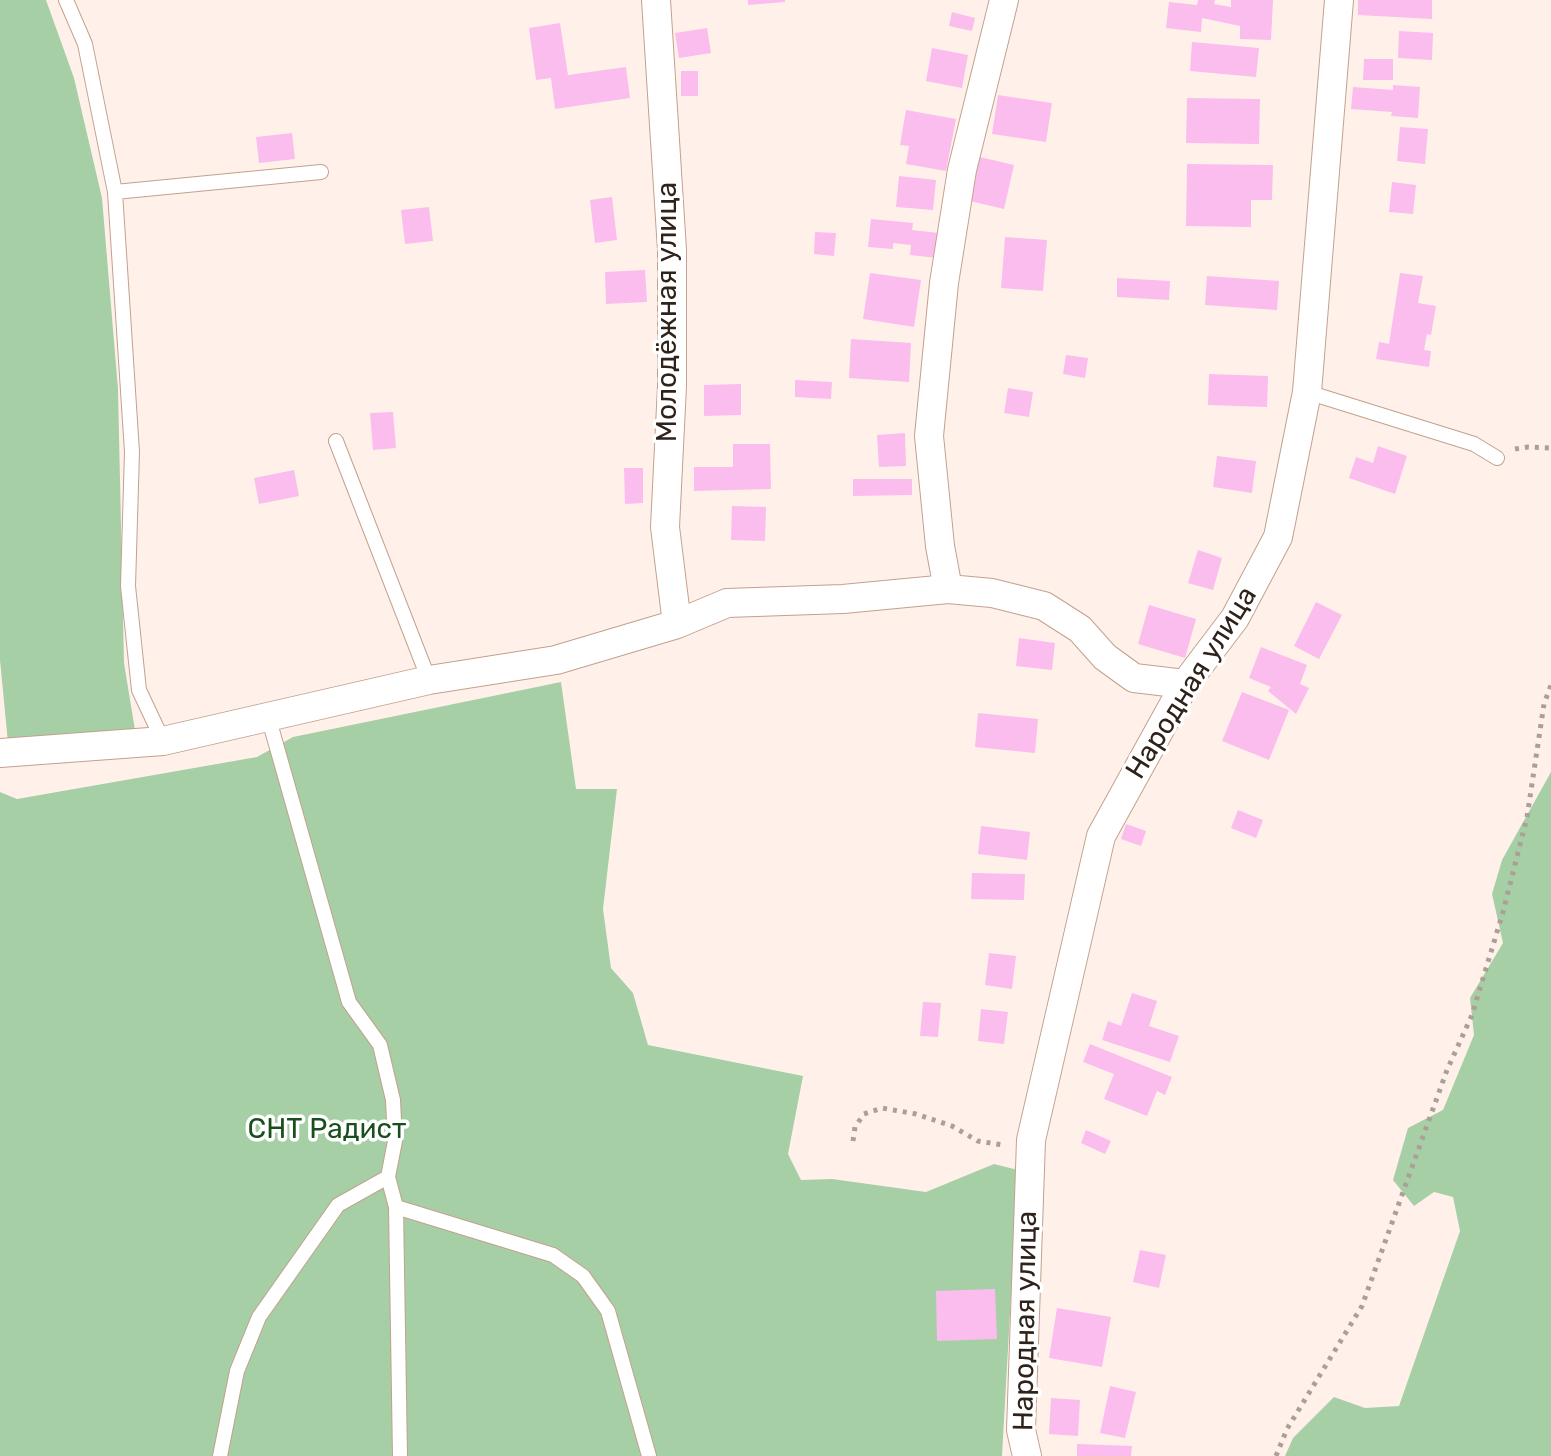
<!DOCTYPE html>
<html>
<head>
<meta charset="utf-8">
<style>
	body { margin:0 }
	canvas { display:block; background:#fff1e9 }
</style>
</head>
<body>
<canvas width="1551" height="1456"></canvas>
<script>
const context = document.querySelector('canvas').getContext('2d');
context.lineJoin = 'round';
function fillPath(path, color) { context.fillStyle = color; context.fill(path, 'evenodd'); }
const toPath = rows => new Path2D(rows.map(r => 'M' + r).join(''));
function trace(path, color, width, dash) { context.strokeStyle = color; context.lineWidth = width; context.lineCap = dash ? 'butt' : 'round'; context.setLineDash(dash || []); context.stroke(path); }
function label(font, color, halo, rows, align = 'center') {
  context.font = font + ' Rubik,sans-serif'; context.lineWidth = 7; context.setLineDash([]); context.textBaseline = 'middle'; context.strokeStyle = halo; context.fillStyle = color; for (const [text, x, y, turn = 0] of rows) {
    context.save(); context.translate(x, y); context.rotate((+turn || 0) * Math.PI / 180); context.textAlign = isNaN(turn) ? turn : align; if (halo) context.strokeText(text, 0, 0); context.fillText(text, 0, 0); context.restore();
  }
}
fillPath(toPath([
	[0,0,46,0,74,78,102,198,118,389,124,663,135,730,8,743,0,660],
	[561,682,576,789,617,789,603,909,611,968,633,993,648,1045,803,1076,788,1154,801,1180,832,1179,926,1192,994,1164,1018,1170,1002,1456,0,1456,0,792,17,799,257,757,293,737],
	[1551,772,1551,1456,1285,1456,1293,1438,1334,1397,1365,1408,1399,1406,1460,1231,1453,1197,1434,1192,1414,1206,1393,1180,1408,1128,1443,1110,1474,1035,1470,998,1503,943,1492,894,1502,860]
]), '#a7cfa6');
fillPath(toPath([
	[748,0,785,0,785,2,748,5],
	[1198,0,1215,0,1214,4,1231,7,1231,0,1273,0,1271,40,1240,39,1240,26,1202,18,1201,32,1166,28,1169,2,1197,5],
	[1358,0,1432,0,1432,19,1358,15],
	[952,12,975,18,972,31,949,26],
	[560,23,568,75,626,67,630,98,555,109,551,78,536,80,529,28],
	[707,28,711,53,679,58,675,33],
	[1399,31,1433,33,1432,60,1398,58],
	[1192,42,1259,48,1256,77,1190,71],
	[932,48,968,55,962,88,926,81],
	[1364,59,1393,59,1393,80,1363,80],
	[681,71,698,71,698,96,681,96],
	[1393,85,1420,87,1418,118,1391,116,1392,112,1351,109,1353,87,1393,90],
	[998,95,1052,103,1046,142,992,134],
	[1187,98,1260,99,1259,144,1186,143],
	[906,110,956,119,946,171,906,164,909,146,900,145],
	[1400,127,1428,129,1425,164,1397,161],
	[292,133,295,159,259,163,256,137],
	[980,157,1014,165,1004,209,970,201],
	[1187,164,1273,165,1272,200,1251,200,1251,227,1186,226],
	[899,176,936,180,933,210,896,207],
	[1392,182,1416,185,1413,214,1389,212],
	[612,197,617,240,595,243,590,200],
	[429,207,433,241,405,244,401,210],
	[871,219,913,223,912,230,939,233,937,258,910,255,911,245,893,243,893,249,868,247],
	[815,232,836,233,834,256,814,254],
	[1005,237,1047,240,1043,291,1001,288],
	[645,270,647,302,606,304,605,272],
	[870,273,921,280,914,327,863,319],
	[1400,273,1423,276,1418,303,1436,306,1431,335,1427,334,1424,350,1431,351,1429,367,1376,359,1379,342,1389,344],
	[1207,276,1279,281,1277,310,1205,305],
	[1117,278,1170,281,1169,300,1117,297],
	[851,339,911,343,909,382,849,378],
	[1066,355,1088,358,1085,378,1063,374],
	[1209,374,1268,376,1267,407,1208,405],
	[795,380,832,382,831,399,795,397],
	[741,384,741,415,704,416,704,385],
	[1008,388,1033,392,1029,417,1004,413],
	[393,412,396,448,373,450,370,413],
	[905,433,906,466,879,467,877,435],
	[733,444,770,444,771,489,694,491,694,467,733,467],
	[1378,446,1407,456,1395,494,1349,478,1356,457,1373,463],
	[1217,456,1256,461,1252,493,1213,487],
	[624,468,643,468,643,503,625,504],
	[294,470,299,496,259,504,254,478],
	[853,479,912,479,912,495,853,496],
	[732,506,766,507,765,541,731,540],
	[1198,550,1222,558,1213,590,1188,583],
	[1316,602,1342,615,1319,659,1294,646],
	[1149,605,1196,619,1185,658,1138,644],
	[1019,638,1055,643,1052,670,1016,666],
	[1261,647,1307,665,1300,684,1309,688,1296,714,1268,691,1271,687,1249,678],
	[1242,692,1289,710,1269,760,1222,741],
	[978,713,1038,719,1035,753,975,747],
	[1238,810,1263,820,1256,838,1231,828],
	[1126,824,1146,831,1141,846,1121,839],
	[981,826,1030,832,1027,860,978,854],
	[972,873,1025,874,1024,900,971,899],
	[989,953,1016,956,1012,989,985,985],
	[1132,993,1157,1001,1149,1026,1179,1036,1170,1062,1102,1040,1108,1021,1121,1026],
	[923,1002,941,1003,938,1037,920,1036],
	[981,1009,1008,1012,1004,1044,978,1041],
	[1090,1044,1172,1077,1165,1095,1157,1091,1147,1116,1104,1099,1114,1074,1083,1062],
	[1086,1130,1111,1141,1105,1154,1081,1143],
	[1140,1250,1166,1255,1159,1288,1133,1282],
	[995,1289,997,1339,937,1341,936,1291],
	[1057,1308,1111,1317,1102,1367,1049,1358],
	[1110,1386,1136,1392,1125,1438,1100,1433],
	[1051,1398,1080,1400,1078,1436,1049,1434],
	[1077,1444,1132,1446,1131,1456,1077,1456]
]), '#fbbdee');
const lane = toPath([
	[66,0,85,44,115,192,132,452,128,586,139,690,163,741],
	[115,192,321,172],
	[1307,392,1474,444,1497,458],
	[336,441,429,680],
	[268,716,349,1002,380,1045,393,1100,395,1141,388,1177,396,1207,400,1456],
	[396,1207,553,1255,583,1276,608,1311,649,1456],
	[220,1456,237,1371,259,1317,338,1205,388,1177]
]);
const street = toPath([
	[656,0,672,250,672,386,665,527,677,624],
	[948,589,940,546,929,436,944,283,962,170,1004,0],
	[0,753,163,741,429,680,556,660,677,624,727,603,843,599,948,589,992,593,1044,606,1080,629,1105,657,1134,678,1185,684],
	[1027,1456,1021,1430,1031,1140,1101,836,1185,684,1235,618,1278,537,1307,392,1339,0]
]);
trace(lane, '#c2a18e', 16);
trace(street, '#c2a18e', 30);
trace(toPath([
	[1515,449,1528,447,1551,448],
	[853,1141,855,1127,864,1114,882,1108,916,1114,952,1126,978,1141,1003,1145],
	[1276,1456,1287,1429,1362,1306,1447,1070,1472,1015,1503,912,1527,817,1544,704,1551,685]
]), '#ac9f97', 5, [4, 6]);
trace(lane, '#fff', 14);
trace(street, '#fff', 28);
label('28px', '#2f221b', '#fff', [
	["Молодёжная улица",668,312,-90],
	["Народная улица",1192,683,-58],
	["Народная улица",1026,1321,-89]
]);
label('28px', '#184f1c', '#fff', [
	["СНТ Радист",327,1130]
]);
</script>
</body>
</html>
